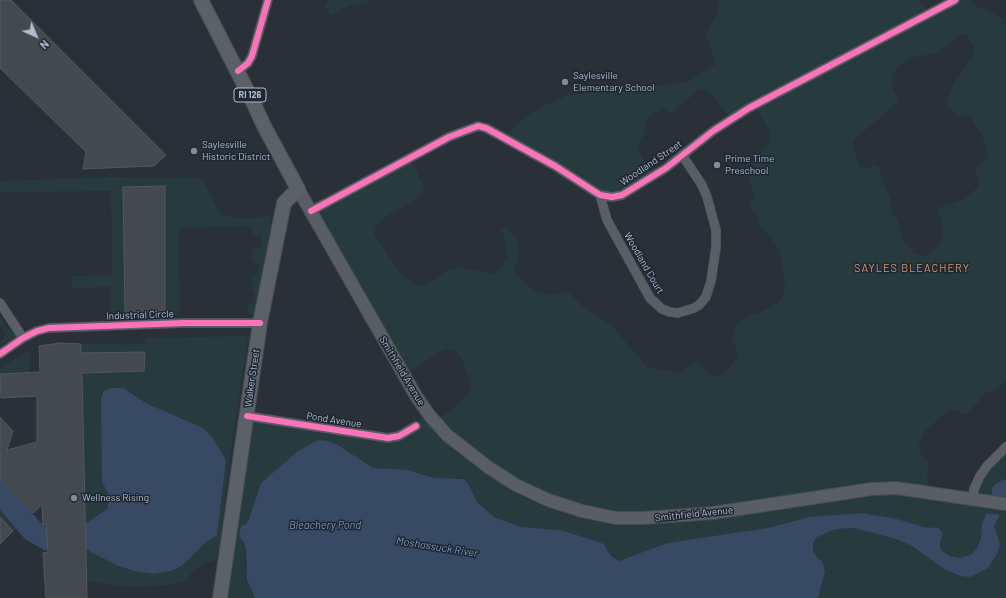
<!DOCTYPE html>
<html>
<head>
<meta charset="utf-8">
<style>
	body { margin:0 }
	#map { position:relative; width:1006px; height:598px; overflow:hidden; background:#2a3038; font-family:Barlow,sans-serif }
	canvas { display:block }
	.north { position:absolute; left:16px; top:16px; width:40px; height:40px; -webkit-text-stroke:3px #1d2633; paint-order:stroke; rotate:136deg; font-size:11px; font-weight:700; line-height:16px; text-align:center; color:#b4bcc9 }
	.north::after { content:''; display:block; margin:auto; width:14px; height:18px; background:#b4bcc9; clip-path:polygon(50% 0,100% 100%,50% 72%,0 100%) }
</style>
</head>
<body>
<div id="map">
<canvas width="1006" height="598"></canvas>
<div class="north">N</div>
</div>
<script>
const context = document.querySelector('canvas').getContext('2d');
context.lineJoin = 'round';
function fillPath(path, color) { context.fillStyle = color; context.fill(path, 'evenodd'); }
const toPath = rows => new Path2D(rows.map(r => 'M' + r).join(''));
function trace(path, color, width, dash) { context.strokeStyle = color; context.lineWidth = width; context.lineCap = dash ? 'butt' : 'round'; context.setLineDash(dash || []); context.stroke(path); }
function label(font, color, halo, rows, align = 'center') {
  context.font = font + ' Barlow,sans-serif'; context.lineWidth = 3; context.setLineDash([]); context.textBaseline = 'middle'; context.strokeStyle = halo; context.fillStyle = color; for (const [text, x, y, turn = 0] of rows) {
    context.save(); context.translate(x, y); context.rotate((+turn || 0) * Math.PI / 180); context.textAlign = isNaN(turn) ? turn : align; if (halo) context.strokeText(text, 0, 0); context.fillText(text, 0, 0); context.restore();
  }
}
fillPath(toPath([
	[330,0,370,0,365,4,349,5,331,16,325,6],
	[719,0,919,0,927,11,949,0,969,0,976,6,996,14,1006,23,1006,378,999,388,986,393,966,415,954,410,944,414,927,429,919,443,921,454,928,463,927,490,963,495,977,473,1006,444,1006,481,998,490,1006,492,1006,598,818,598,825,572,823,563,815,556,812,548,817,537,826,532,836,529,854,528,896,539,912,546,944,569,960,576,995,532,994,526,999,515,982,524,980,542,974,551,965,558,955,558,941,550,940,544,943,537,932,527,924,527,897,519,861,513,794,520,767,528,667,543,619,561,611,555,604,544,596,541,521,527,494,517,478,503,467,482,460,479,450,480,434,478,408,470,373,468,338,445,327,441,318,440,298,451,261,483,249,519,246,524,244,542,247,580,255,598,218,598,246,419,391,438,408,432,425,416,436,419,453,409,471,389,470,379,460,356,453,350,445,349,404,375,311,210,411,161,423,184,424,191,416,200,390,214,376,225,374,234,401,274,417,286,428,284,446,271,458,267,492,274,501,267,508,258,503,233,498,229,508,228,517,240,519,255,514,269,517,276,534,290,550,295,568,292,581,305,612,326,647,367,679,373,696,361,710,374,718,376,724,373,738,357,737,349,731,340,735,332,735,326,750,315,763,311,779,302,785,289,784,273,779,249,764,229,759,226,758,217,750,206,755,196,746,173,759,154,769,143,770,132,754,104,728,115,712,94,697,88,695,94,677,107,674,114,662,108,646,119,644,128,646,132,639,142,638,150,652,174,621,192,605,196,508,138,513,128,535,110,568,95,687,82,716,64,706,35,717,13],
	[962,34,967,36,975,48,972,57,954,82,946,103,956,115,970,116,982,136,989,156,974,170,979,178,978,187,964,199,938,208,944,235,939,245,927,256,915,254,903,240,898,222,892,213,891,201,882,181,879,167,875,164,866,169,859,165,852,144,854,140,899,101,893,90,892,77,894,71,907,59,939,52],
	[109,177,202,178,221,215,249,219,271,215,270,230,257,313,254,315,248,313,248,307,249,304,254,303,255,293,253,292,251,279,252,277,258,275,259,263,253,263,251,261,252,249,261,247,261,235,253,234,251,226,180,228,179,230,180,310,179,314,175,316,124,317,111,313,111,287,72,288,72,276,112,275,111,191,0,192,0,181],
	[0,318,8,330,25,331,0,346,5,333,0,324],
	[248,336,230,455,221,540,216,560,202,565,194,570,185,581,172,585,128,587,87,581,85,549,116,565,134,571,154,574,171,571,183,565,211,538,203,428,148,404,134,394,118,388,111,388,104,391,102,483,108,492,108,508,86,523,81,344,145,344,145,338],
	[30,350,30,373,0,374,0,368],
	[0,510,16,529,13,531,0,517]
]), '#273a3e');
fillPath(toPath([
	[111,388,123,388,148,404,203,428,212,437,226,460,217,535,206,542,183,565,171,571,154,574,134,571,116,565,85,549,44,550,25,539,0,510,0,479,45,527,82,526,108,508,108,492,102,483,101,398,104,391],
	[318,440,327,441,338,445,373,468,408,470,434,478,463,479,467,482,478,503,494,517,521,527,560,530,596,541,604,544,611,556,619,561,667,543,767,528,810,517,861,513,897,519,924,527,938,528,943,533,940,544,941,550,950,556,960,558,970,555,977,548,981,538,982,524,987,513,1000,515,994,526,1000,544,998,552,988,568,970,577,960,576,944,569,912,546,896,539,854,528,836,529,817,537,813,543,813,552,823,563,825,572,818,598,255,598,247,580,246,551,244,542,239,537,241,526,246,524,249,519,261,483,298,451]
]), '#384963');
trace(toPath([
	[1001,492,1006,489]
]), '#384963', 19);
const building = toPath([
	[0,0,11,0,166,155,154,166,83,169,86,152,0,68,0,0],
	[165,186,165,310,125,313,123,187,165,186],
	[60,343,81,344,81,353,145,352,144,371,82,373,87,598,46,598,43,553,48,552,46,525,43,525,42,505,33,513,0,479,0,417,13,431,7,450,37,442,37,396,1,398,0,374,40,372,39,346,60,343],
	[0,517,13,531,0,544,0,517]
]);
fillPath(building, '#444950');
trace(building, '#52575f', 1);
const street = toPath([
	[238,71,248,63,252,56,268,0],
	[600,195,607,220,650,298,662,309,670,312,678,313,694,308,699,305,706,297,711,281,716,247,716,230,707,197,702,185,682,155],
	[311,211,449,137,478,126,486,128,555,166,600,195,612,197,622,195,666,168,713,131,749,108,955,0],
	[0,303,23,338],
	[0,354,23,338,37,331,49,328,184,323,260,323],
	[247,416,388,438,399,436,416,426],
	[973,498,974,489,980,476,987,466,1006,447]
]);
const secondary = toPath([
	[298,189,416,396,430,416,447,435,488,467,516,485,548,500,582,511,616,518,643,518,713,513,872,489,896,488,1006,504]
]);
const primary = toPath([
	[201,0,253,102,264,126,298,189,284,203,260,323,220,598]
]);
trace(street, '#484c53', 10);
trace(secondary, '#484c53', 14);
trace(primary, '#484c55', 16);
trace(street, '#5a5e66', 9);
trace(secondary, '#595d64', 12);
trace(primary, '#5c6168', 14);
trace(toPath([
	[238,71,248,63,252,56,268,0],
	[311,211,449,137,478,126,486,128,555,166,600,195,612,197,622,195,666,168,713,131,749,108,955,0],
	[0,354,23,338,37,331,49,328,184,323,260,323],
	[247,416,388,438,399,436,416,426]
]), '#fb73b8', 6);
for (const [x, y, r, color] of [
	[565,82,4,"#848b96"],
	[194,151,4,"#848b96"],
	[717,165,4,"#848b96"],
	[74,498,4,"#848b96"]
]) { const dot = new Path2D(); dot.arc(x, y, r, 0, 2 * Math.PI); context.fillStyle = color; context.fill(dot); trace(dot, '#1d2633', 1.5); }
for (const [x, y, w] of [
	[250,95,32]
]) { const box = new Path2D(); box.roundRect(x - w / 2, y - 7, w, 14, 3); context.fillStyle = '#1d2633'; context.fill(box); trace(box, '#b4bcc9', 1); }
label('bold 9px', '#b4bcc9', null, [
	["RI 126",250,95]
]);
label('10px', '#b4bcc9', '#1d2633', [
	["Saylesville",573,76],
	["Elementary School",573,88],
	["Saylesville",202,145],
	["Historic District",202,157],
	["Prime Time",725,159],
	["Preschool",725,171],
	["Wellness Rising",82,498]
], 'left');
label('10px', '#b4bcc9', '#1d2633', [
	["Woodland Street",651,163,-34],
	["Woodland Court",644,263,60],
	["Industrial Circle",140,315,-2],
	["Smithfield Avenue",402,371,59],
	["Walker Street",252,378,-82],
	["Pond Avenue",334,420,9],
	["Smithfield Avenue",694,514,-6]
]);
context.letterSpacing = '1px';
label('11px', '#d59563', '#1d2633', [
	["SAYLES BLEACHERY",912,268]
]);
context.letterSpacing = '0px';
label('italic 11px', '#7c92b1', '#1d2633', [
	["Bleachery Pond",325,525],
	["Moshassuck River",437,547,9]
]);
</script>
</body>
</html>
